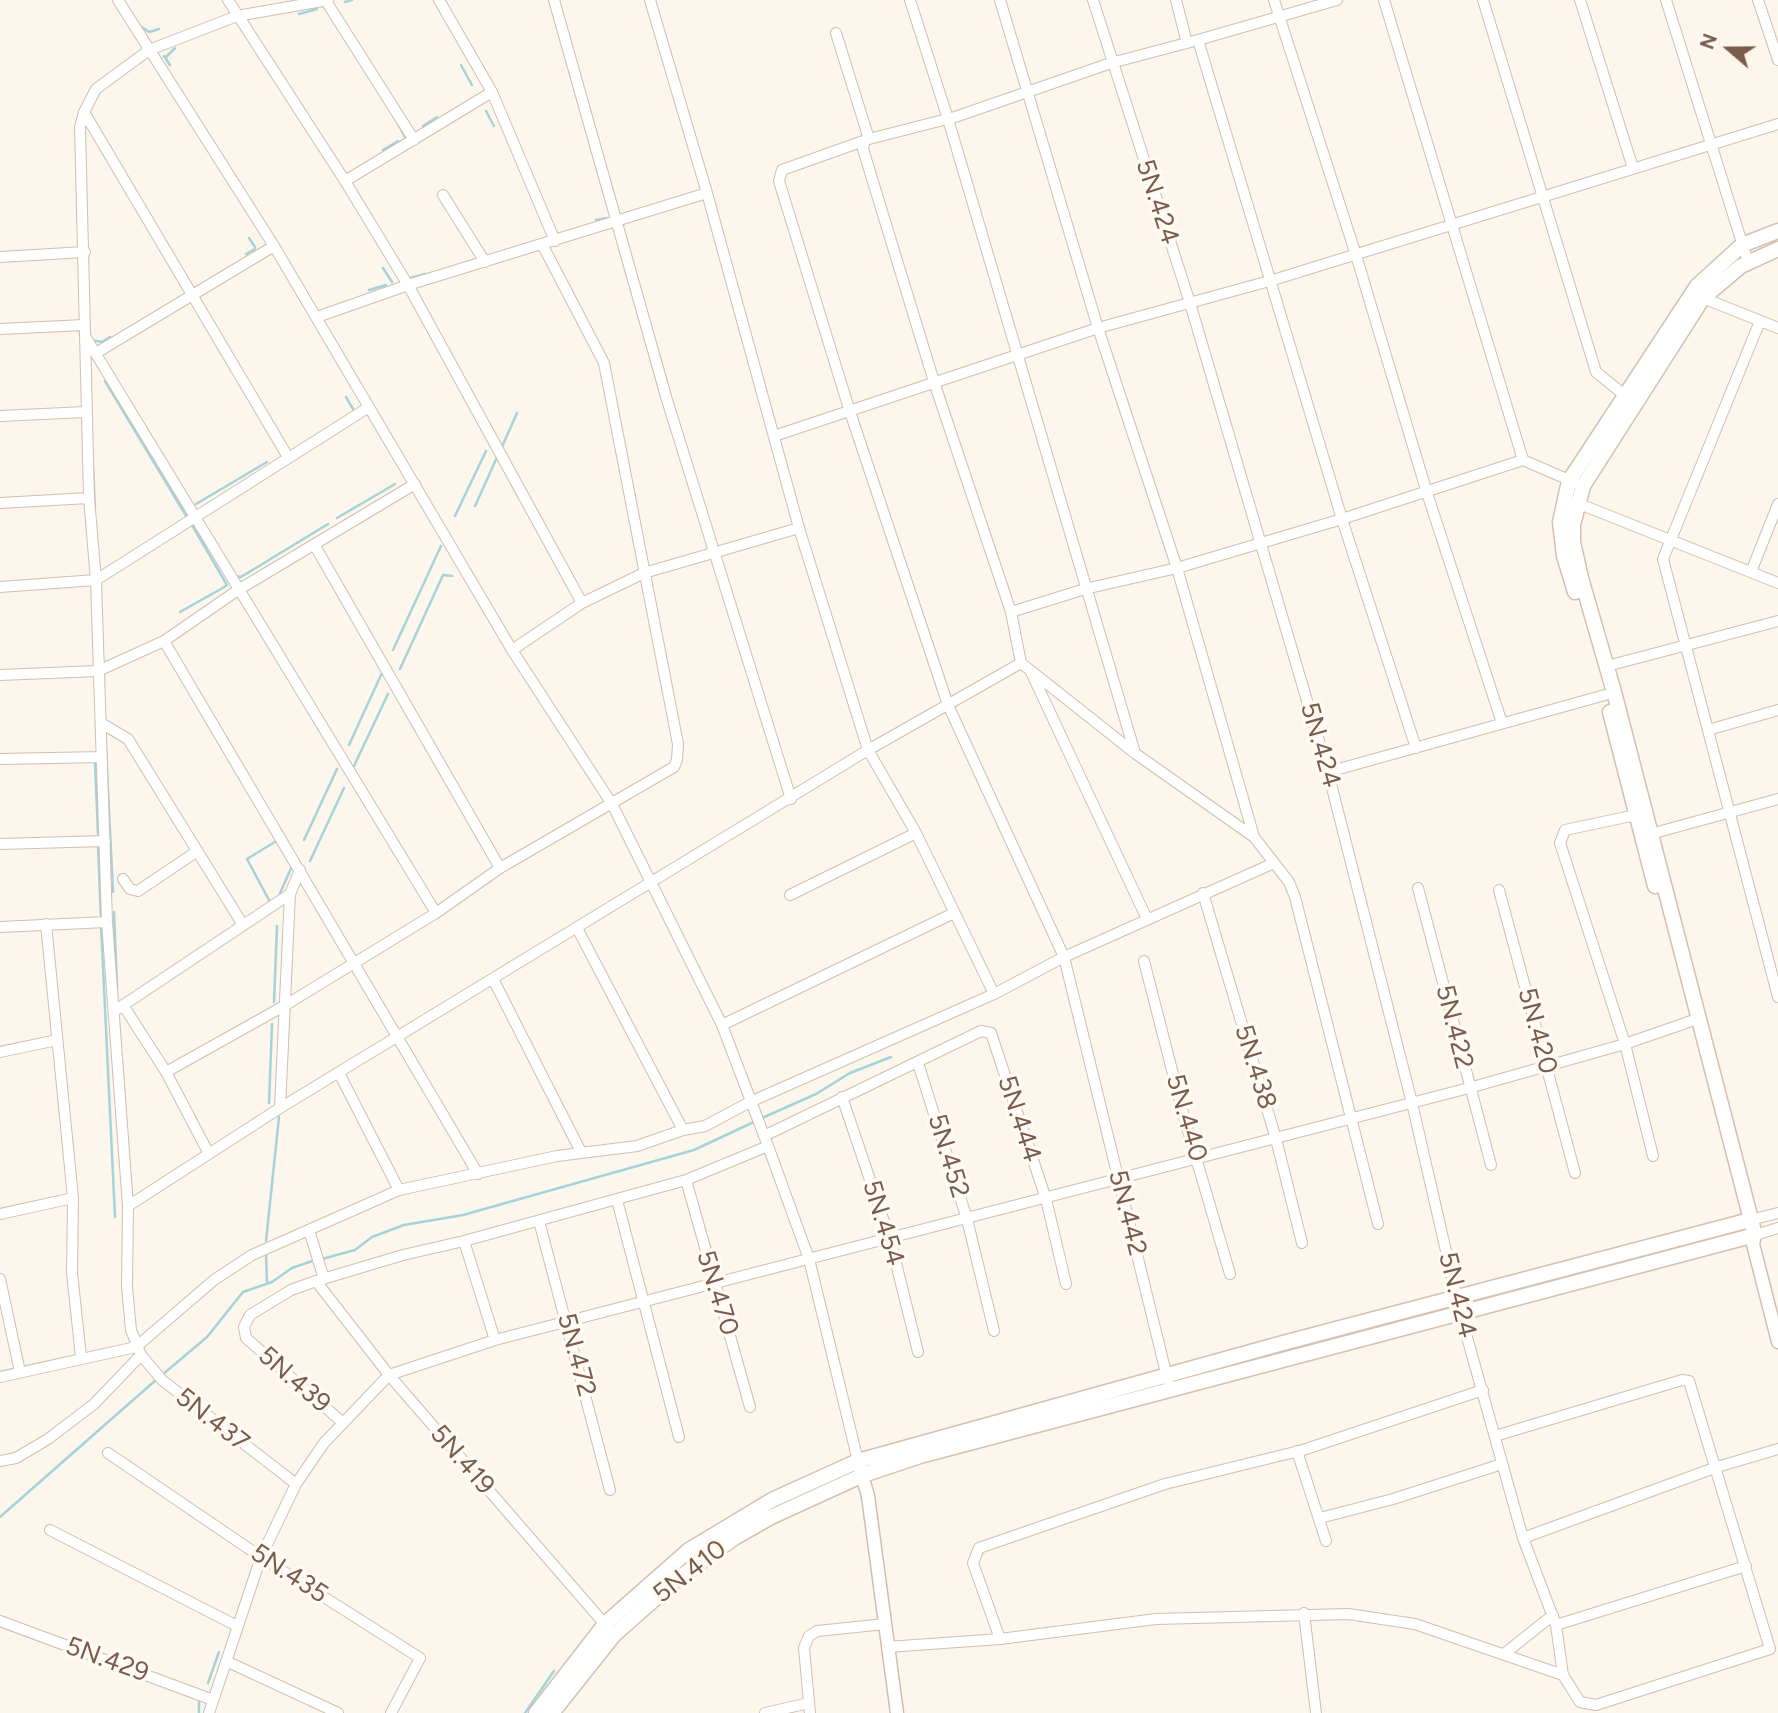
<!DOCTYPE html>
<html>
<head>
<meta charset="utf-8">
<style>
	body { margin:0 }
	#map { position:relative; width:1778px; height:1713px; overflow:hidden; background:#fdf6ec; font-family:Figtree,sans-serif }
	canvas { display:block }
	.north { position:absolute; left:1694px; top:14px; width:70px; height:70px; -webkit-text-stroke:5px #fffaf3; paint-order:stroke; rotate:290deg; font-size:19px; font-weight:700; line-height:28px; text-align:center; color:#7a5c4d }
	.north::after { content:''; display:block; margin:auto; width:24px; height:32px; background:#7a5c4d; clip-path:polygon(50% 0,100% 100%,50% 72%,0 100%) }
</style>
</head>
<body>
<div id="map">
<canvas width="1778" height="1713"></canvas>
<div class="north">N</div>
</div>
<script>
const context = document.querySelector('canvas').getContext('2d');
context.lineJoin = 'round';
const toPath = rows => new Path2D(rows.map(r => 'M' + r).join(''));
function trace(path, color, width, dash) { context.strokeStyle = color; context.lineWidth = width; context.lineCap = dash ? 'butt' : 'round'; context.setLineDash(dash || []); context.stroke(path); }
function label(font, color, halo, rows, align = 'center') {
  context.font = font + ' Figtree,sans-serif'; context.lineWidth = 7; context.setLineDash([]); context.textBaseline = 'middle'; context.strokeStyle = halo; context.fillStyle = color; for (const [text, x, y, turn = 0] of rows) {
    context.save(); context.translate(x, y); context.rotate((+turn || 0) * Math.PI / 180); context.textAlign = isNaN(turn) ? turn : align; if (halo) context.strokeText(text, 0, 0); context.fillText(text, 0, 0); context.restore();
  }
}
trace(toPath([
	[345,2,352,0],
	[299,14,317,9],
	[140,26,149,32,159,29],
	[164,56,170,65],
	[166,57,175,48],
	[461,65,472,85],
	[486,111,494,126],
	[397,122,405,137],
	[423,126,437,117],
	[383,150,398,141],
	[596,220,607,218],
	[249,238,255,247],
	[246,254,255,249],
	[383,268,392,282],
	[410,278,425,274],
	[369,290,386,285],
	[91,340,102,342,110,337],
	[105,381,188,519],
	[346,397,353,409],
	[501,449,517,413],
	[93,467,95,510],
	[196,504,267,462],
	[475,506,498,455],
	[455,516,486,451],
	[337,518,395,484],
	[192,525,227,585,221,589],
	[235,576,241,577,328,524],
	[180,612,219,590],
	[393,650,441,546],
	[400,669,443,575,452,576],
	[349,745,381,675],
	[106,750,113,892],
	[95,762,98,834],
	[354,766,388,694],
	[304,840,337,769],
	[98,845,101,919],
	[310,861,344,788],
	[278,898,292,866],
	[270,902,247,859,278,840],
	[114,912,117,987],
	[101,925,115,1217],
	[274,1002,277,926],
	[269,1103,272,1024],
	[762,1118,816,1094,850,1073,891,1057],
	[266,1241,279,1117],
	[266,1254,267,1284],
	[322,1259,355,1250,372,1237,404,1225,463,1215,694,1150,756,1121],
	[162,1375,207,1337,243,1292,272,1282,292,1268,315,1260],
	[0,1517,157,1379],
	[208,1683,219,1652],
	[199,1713,199,1700],
	[525,1713,554,1671]
]), '#a5d3da', 2.5);
const minor = toPath([
	[118,0,274,246,512,650,612,804,722,1025,768,1146,809,1259,858,1461],
	[228,0,345,181,408,285,582,603],
	[439,0,492,92,555,241],
	[554,0,667,400,791,799],
	[650,0,707,193],
	[910,0,948,119,1135,753],
	[1000,0,1098,328,1177,568,1254,837],
	[1093,0,1190,303,1328,772,1412,1103,1460,1312,1523,1538,1556,1625,1563,1675],
	[1176,0,1187,43],
	[1274,0,1356,255,1427,493,1502,723],
	[1384,0,1523,460],
	[1483,0,1596,372,1628,398],
	[1580,0,1633,168],
	[1666,0,1748,262],
	[1758,0,1778,60],
	[326,1,414,140],
	[836,33,869,139],
	[1198,40,1337,0],
	[84,112,288,457],
	[864,143,863,149,935,385,1011,612,1021,663,1136,754,1254,837,1289,882,1295,897,1378,1224],
	[345,181,492,92],
	[443,195,485,262],
	[0,257,85,252],
	[1703,298,1778,328],
	[317,317,408,285,707,193,799,528,868,750,916,833,994,994,750,1102,705,1126,683,1130,577,928],
	[1760,321,1663,559,1778,997],
	[0,329,84,325],
	[85,336,436,913],
	[96,353,274,246],
	[0,416,86,412],
	[774,436,1098,328,1273,280,1778,124],
	[0,503,89,498],
	[1577,503,1778,583],
	[315,546,500,868],
	[1751,572,1778,504],
	[0,587,96,580,369,407],
	[1011,612,1085,589,1177,568,1342,519,1523,460,1583,486],
	[164,641,478,1174],
	[512,650,582,603,644,573,799,528],
	[1607,666,1778,621],
	[1031,672,1147,919],
	[0,675,98,671,164,641,238,590,415,484],
	[101,723,128,739,243,925],
	[1708,730,1778,710],
	[0,759,102,757],
	[1328,772,1605,695],
	[1636,815,1565,830,1560,843,1625,1044,1653,1156],
	[1647,835,1778,799],
	[0,844,105,841],
	[123,879,130,889,138,891,196,852],
	[1418,888,1491,1165],
	[1499,890,1575,1173],
	[1203,893,1276,1139,1302,1243],
	[790,895,916,833],
	[46,924,73,1198,72,1273,81,1357],
	[0,927,107,922],
	[1144,961,1184,1117,1230,1274],
	[493,979,581,1152],
	[994,994,1064,957,1274,863],
	[123,1005,166,1072],
	[116,1010,290,894,300,870],
	[722,1025,954,913],
	[0,1052,57,1040],
	[918,1063,967,1219,994,1331],
	[339,1073,399,1190],
	[842,1097,890,1239,918,1352],
	[280,1108,290,894],
	[764,1136,981,1031,991,1033,1046,1199,1066,1284],
	[209,1154,166,1072,284,1006,436,913,500,868,674,767,677,760,678,744,604,363,542,244],
	[686,1180,750,1407],
	[617,1200,679,1437],
	[128,1206,280,1108,868,750,1021,663],
	[0,1214,73,1198],
	[1750,1220,1778,1213],
	[539,1221,610,1490],
	[309,1230,324,1279],
	[1755,1235,1778,1228],
	[464,1241,495,1340],
	[0,1279,20,1372],
	[316,1281,389,1375,609,1629],
	[0,1377,136,1347,214,1280,252,1255,399,1190,557,1156,637,1146,683,1130],
	[1168,1381,1064,957,948,705,850,412,779,181,782,170,869,139,955,117,1111,63,1198,40,1342,519,1416,748],
	[342,1422,246,1338,244,1327,250,1315,291,1290,316,1281,403,1255,464,1241,686,1180,768,1146],
	[1297,1451,1326,1541],
	[108,1453,261,1557,420,1658,391,1713],
	[0,1461,16,1458,48,1439,94,1404,141,1355],
	[296,1484,162,1380,141,1355,131,1330,127,1287,128,1206,107,922,96,580,89,498,80,127,84,112,96,89,149,50,237,16,328,0],
	[1320,1518,1393,1499,1502,1464],
	[50,1530,237,1626],
	[1523,1538,1717,1467,1778,1449],
	[1304,1613,1316,1713],
	[0,1621,213,1700],
	[1556,1625,1746,1566],
	[1000,1639,973,1563,979,1548,1165,1484,1303,1450,1483,1390],
	[887,1647,1000,1639,1156,1619,1348,1614,1415,1624,1563,1675,1580,1702,1596,1705,1770,1649,1689,1381,1682,1380,1495,1436],
	[1504,1654,1553,1615],
	[226,1661,338,1713],
	[209,1713,261,1557,296,1484,324,1443,389,1375,495,1340,1469,1088,1625,1044,1700,1018],
	[765,1713,809,1703],
	[810,1713,804,1648,809,1636,817,1631,885,1624]
]);
const tertiary = toPath([
	[1755,1235,1753,1244,1778,1342],
	[860,1468,868,1496,897,1713]
]);
const secondary = toPath([
	[1575,592,1564,556,1560,522,1569,481,1697,286,1742,245,1778,231],
	[1610,712,1655,886],
	[536,1713,605,1624,689,1550,772,1500,858,1461,1283,1343,1750,1220],
	[552,1713,614,1635,675,1581,734,1538,771,1517,863,1475,920,1456,1755,1235,1614,692,1581,578,1573,542,1573,525,1583,486,1703,298,1741,266,1778,249]
]);
trace(minor, '#d1beb0', 12);
trace(tertiary, '#d1beb0', 15);
trace(secondary, '#d6c0b0', 17);
trace(minor, '#fff', 10);
trace(tertiary, '#fff', 12);
trace(secondary, '#fff', 14);
label('26px', '#7a5c4d', '#fffaf3', [
	["5N.424",1157,202,72],
	["5N.424",1320,745,74],
	["5N.422",1454,1027,76],
	["5N.420",1537,1031,75],
	["5N.438",1255,1067,73],
	["5N.440",1186,1118,74],
	["5N.444",1019,1119,72],
	["5N.452",948,1156,73],
	["5N.442",1127,1213,76],
	["5N.454",883,1223,73],
	["5N.470",717,1293,73],
	["5N.424",1457,1295,76],
	["5N.472",576,1355,75],
	["5N.439",294,1380,41],
	["5N.437",212,1420,38],
	["5N.419",462,1460,49],
	["5N.410",690,1572,-38],
	["5N.435",289,1574,33],
	["5N.429",107,1660,20]
]);
</script>
</body>
</html>
